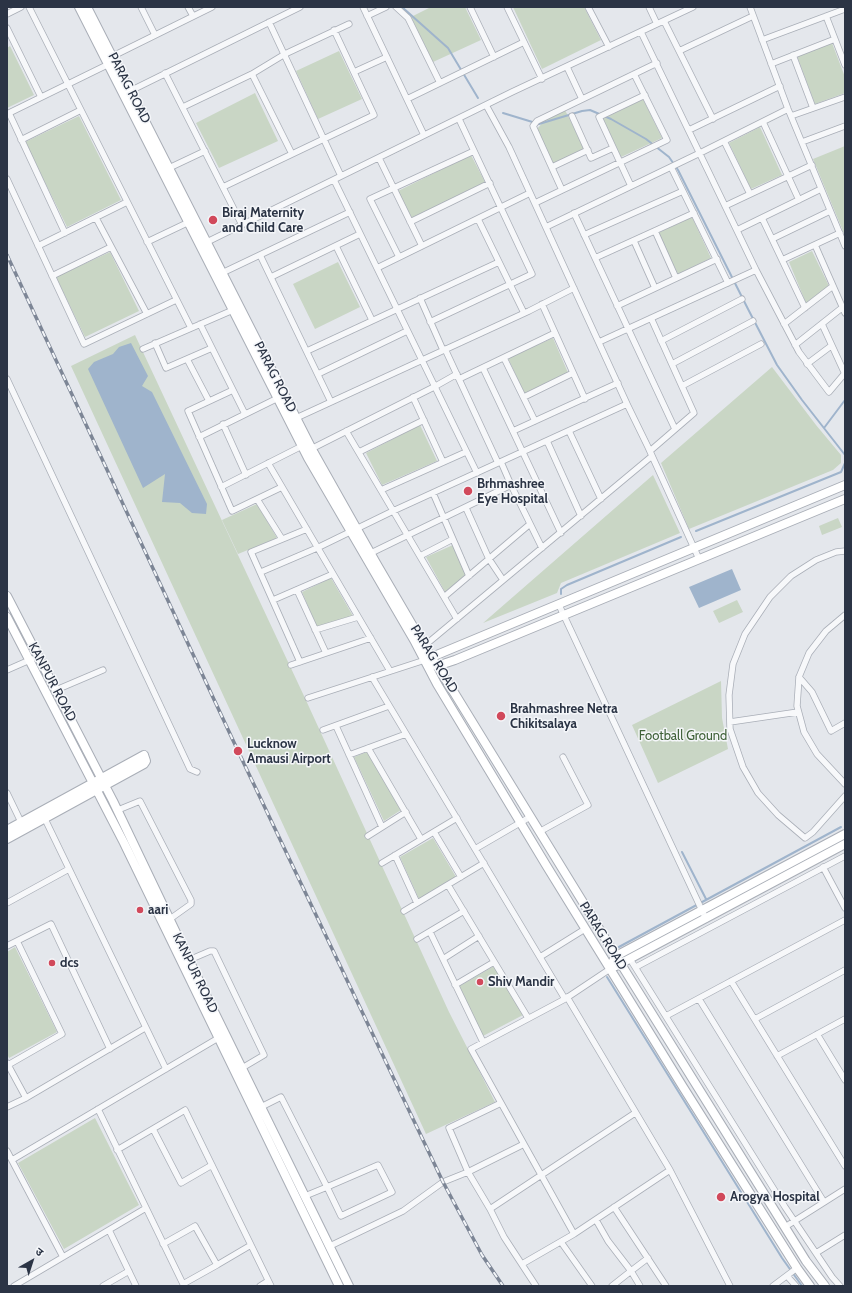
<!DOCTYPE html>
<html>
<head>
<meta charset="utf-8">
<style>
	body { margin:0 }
	#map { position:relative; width:852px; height:1293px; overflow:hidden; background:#e4e7ec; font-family:Cabin,"Noto Sans Devanagari",sans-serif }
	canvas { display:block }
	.frame { position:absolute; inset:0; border:8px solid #2b3445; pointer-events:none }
	.north { position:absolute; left:12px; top:1241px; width:40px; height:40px; -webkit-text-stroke:3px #f4f6f9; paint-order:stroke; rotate:39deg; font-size:11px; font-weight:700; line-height:16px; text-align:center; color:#2b3445 }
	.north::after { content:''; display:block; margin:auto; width:14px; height:18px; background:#2b3445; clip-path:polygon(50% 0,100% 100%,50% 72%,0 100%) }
</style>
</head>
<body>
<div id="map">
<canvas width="852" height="1293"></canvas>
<div class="frame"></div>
<div class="north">उ</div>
</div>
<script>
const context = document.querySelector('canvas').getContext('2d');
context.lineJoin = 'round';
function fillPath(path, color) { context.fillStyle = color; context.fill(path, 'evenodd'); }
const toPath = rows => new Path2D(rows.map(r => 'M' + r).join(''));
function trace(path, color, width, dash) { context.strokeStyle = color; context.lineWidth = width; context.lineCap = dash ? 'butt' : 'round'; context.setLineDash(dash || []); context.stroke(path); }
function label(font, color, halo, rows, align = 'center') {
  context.font = font + ' Cabin,sans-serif'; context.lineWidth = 3; context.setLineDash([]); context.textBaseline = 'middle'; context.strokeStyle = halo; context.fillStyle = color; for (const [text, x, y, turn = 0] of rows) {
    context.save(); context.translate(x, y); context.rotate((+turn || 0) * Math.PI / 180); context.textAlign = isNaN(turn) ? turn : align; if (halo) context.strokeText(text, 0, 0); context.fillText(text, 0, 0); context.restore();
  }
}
fillPath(toPath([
	[431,7,465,7,481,40,433,62,411,17],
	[513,7,584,7,601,40,542,69],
	[832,43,845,77,845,93,815,104,797,56],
	[10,46,34,95,7,108,7,48],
	[339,51,362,99,318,119,296,71],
	[255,93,278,141,219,168,196,123],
	[643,99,662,138,621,157,603,119],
	[565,110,585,150,554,165,537,129,545,120],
	[79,116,121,200,67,227,25,142],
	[760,127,782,175,751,189,729,143],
	[845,146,845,236,813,159],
	[471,155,485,182,412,219,398,191],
	[692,217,711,258,678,274,658,233],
	[812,251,829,286,806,303,789,262],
	[110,252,139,311,85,337,56,277],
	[338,262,360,307,315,329,293,284],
	[135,335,304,696,449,1012,495,1102,426,1134,71,366],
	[553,338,569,375,525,395,508,358],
	[772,367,816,425,841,455,841,463,833,470,689,529,661,463],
	[420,425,437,461,382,485,366,453],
	[653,475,680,533,561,583,557,593,483,623],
	[257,504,277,538,238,554,222,520],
	[838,518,842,527,822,535,819,526],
	[453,545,466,575,445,592,426,557],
	[331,578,353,616,317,627,302,592],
	[737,600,743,612,719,623,713,611],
	[721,681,722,718,728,749,658,783,632,725],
	[367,752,401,810,384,821,354,757],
	[433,838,456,877,419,899,400,857],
	[15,947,57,1032,9,1058,7,1054,7,952],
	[494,966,523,1015,483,1036,458,987],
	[95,1118,139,1205,64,1249,18,1163]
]), '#c9d6c5');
fillPath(toPath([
	[131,343,148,376,142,386,152,392,207,504,206,514,192,513,180,503,162,502,165,474,143,488,88,369,94,362,113,354,119,347],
	[732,569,741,590,699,608,689,587]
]), '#9fb4cc');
trace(toPath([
	[402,7,448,48,478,98],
	[503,113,539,124,582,111,590,110,611,119,646,139,669,157,678,170,748,309,777,365,802,400,845,455],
	[824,428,845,400],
	[696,531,841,472,845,463],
	[561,594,561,589,567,585,681,537],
	[682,852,706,899],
	[617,948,841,827],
	[607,977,782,1258,802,1286]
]), '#9fb4cc', 2);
const street = toPath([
	[29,7,191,328],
	[141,7,155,35],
	[188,7,193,16],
	[363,7,424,135],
	[396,7,408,18,440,83],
	[470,7,494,57],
	[507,7,542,79],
	[588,7,609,47],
	[649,7,657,24],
	[750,7,788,109,845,246],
	[7,14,21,7],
	[367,16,386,7],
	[826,16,845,65],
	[664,21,713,119],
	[269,22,341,176],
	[7,28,41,97],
	[641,32,756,270,799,352,829,392,845,373],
	[762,40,845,9],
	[679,51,753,16],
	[793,55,813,108],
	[113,56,212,7],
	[771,64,835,39],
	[567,67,582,99],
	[354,72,387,57],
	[165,73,242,225],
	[252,74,292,154],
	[128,92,300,7],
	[407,99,524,42],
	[486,105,509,147,627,404,648,447,699,559],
	[183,107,252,74,285,54,349,24],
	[9,113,65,233],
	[7,114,109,64],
	[572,116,591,158,613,148],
	[791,116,845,97],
	[763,122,799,200],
	[689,130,780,86],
	[21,140,81,110],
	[724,141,750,194],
	[802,142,845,126],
	[379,158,422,246],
	[552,167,588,150],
	[671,167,728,283],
	[169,168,205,151],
	[7,179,84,344,176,300],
	[334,180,477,473],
	[631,186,599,117,645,95],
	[223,187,374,115,334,30],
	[562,190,533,126,537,121,657,63],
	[535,203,667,140,634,74],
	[725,206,812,165],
	[574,213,675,429],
	[96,218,147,314],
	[762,218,805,308],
	[478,219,524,313],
	[410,222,490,183],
	[546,227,700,153,788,109],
	[737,230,821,189],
	[655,231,676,278],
	[584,235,683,191],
	[772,239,830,211],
	[634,241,655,288],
	[147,242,189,222],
	[205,243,512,92,693,7],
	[815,245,845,313],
	[38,246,127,202],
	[336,246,372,320],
	[260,255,331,402],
	[399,257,370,199,474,151],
	[595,258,694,213],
	[782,260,840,233],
	[377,268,530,193],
	[222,273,350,212],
	[52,276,111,247],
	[271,277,360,234],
	[420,298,443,350],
	[542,304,585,399],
	[617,306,717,259],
	[430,322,532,274,459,119],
	[200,324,245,414],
	[784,324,833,286],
	[822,324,845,374],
	[661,341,742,299],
	[599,342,756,270],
	[155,343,166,368,212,348],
	[795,345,843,307],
	[143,349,233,310],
	[445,349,498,463],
	[307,351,499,262],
	[504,358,535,421],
	[187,359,209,401],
	[672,364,753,321],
	[807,364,831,346],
	[483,368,561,533],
	[318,374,407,331],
	[7,379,190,769,197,772],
	[459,379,555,333],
	[682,386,761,344],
	[233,390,188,411,232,511,282,487],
	[413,397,443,462],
	[524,397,573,373],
	[294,419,529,311,574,288],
	[223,424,246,475],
	[346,431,457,619],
	[513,431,618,383],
	[569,431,601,499],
	[199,437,278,398],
	[547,441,581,516],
	[311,449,434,387,457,374],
	[650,451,694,413,651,318],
	[359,452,424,420],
	[501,462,511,485,542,548],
	[268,463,390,671],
	[221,487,302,446],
	[381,490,466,452],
	[433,493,469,576],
	[257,499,282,539],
	[466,508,489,559,503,580],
	[845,551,836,552,816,560,791,576,770,597,745,634,733,664,729,695,730,729,743,767,758,793,778,815,805,838,813,832,845,796],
	[371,553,511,485],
	[420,556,453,539],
	[261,572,317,548,393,511,627,404],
	[297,590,326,653],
	[444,597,530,524],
	[273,600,333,574],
	[559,605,706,919],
	[845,615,826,631,809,653,799,677,797,706,804,732,817,754,845,784],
	[315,630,358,617],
	[423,647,652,456],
	[300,662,251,552,307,529],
	[291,665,371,638],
	[7,670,32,659],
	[372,677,565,999],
	[799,677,812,692,831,731,845,723],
	[56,690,103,670],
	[308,698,425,660],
	[730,722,798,712],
	[336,726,382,827],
	[323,730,389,706],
	[368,748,421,839],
	[349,755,406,734],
	[7,793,21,822],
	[118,810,140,801,191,900,191,904,170,919],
	[44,817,166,1069],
	[434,832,461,877],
	[539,832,588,805,563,757],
	[368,836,406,812],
	[475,849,530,817],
	[395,855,417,903],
	[382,863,457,818],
	[823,867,845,908],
	[448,885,528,1018],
	[7,903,69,869],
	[404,911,484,863],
	[430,932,483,1042],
	[417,939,464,911],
	[7,946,51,924,110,1049],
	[540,957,585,929],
	[443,959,479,936],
	[630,959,785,1207,832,1277,840,1286],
	[189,960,210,951,214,951,264,1055,242,1068],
	[636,967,845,856],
	[731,981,845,1166],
	[455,985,494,962],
	[567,997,670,1170,730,1286],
	[699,999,824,1202],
	[666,1016,845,920],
	[755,1019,845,970],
	[817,1034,845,1080],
	[777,1056,845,1019],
	[7,1063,26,1098],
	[8,1065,62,1034,17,941],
	[501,1103,449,1128,468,1172,490,1209,504,1237,536,1286],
	[7,1107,26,1098,145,1028],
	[261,1107,281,1097,327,1187,341,1216,392,1192,378,1165,327,1187,305,1196],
	[98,1109,184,1286],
	[153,1129,181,1183,212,1165],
	[117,1150,185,1110,271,1286],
	[7,1151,63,1257],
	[12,1160,220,1037],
	[614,1207,666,1286],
	[490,1209,635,1113],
	[596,1220,608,1241,631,1271,612,1286],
	[785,1227,845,1189],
	[109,1230,136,1286],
	[574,1234,471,1049,565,999,610,969],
	[561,1242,592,1286],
	[163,1244,195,1226,217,1265,183,1284],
	[330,1246,403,1211,443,1182,468,1172,524,1144],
	[816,1253,845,1235],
	[522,1264,574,1234,670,1170],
	[217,1265,251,1245],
	[787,1276,796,1286],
	[14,1286,146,1208],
	[103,1286,129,1271],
	[260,1286,268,1281],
	[640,1286,631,1271,648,1258],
	[773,1286,797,1268]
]);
const secondary = toPath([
	[79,7,308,458,414,640,437,684,546,865,683,1087,797,1268,810,1286],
	[87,7,314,453,376,563,428,652,455,694,616,956,806,1261,825,1286],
	[7,596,113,801,202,987,349,1286],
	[7,617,124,843,339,1286],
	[427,659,845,485],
	[433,664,437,666,455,660,845,499],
	[7,830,144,755,146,761,144,764,7,839],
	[613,961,616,956,845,834],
	[616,966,845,844]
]);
trace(street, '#a9aeb7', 7);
trace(secondary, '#a9aeb7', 10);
trace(street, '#f7f8fa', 5.5);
trace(secondary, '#fff', 8);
const rail = toPath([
	[7,255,238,751,443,1182,482,1255,503,1286]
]);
trace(rail, '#7d8696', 3.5);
trace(rail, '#f4f6f9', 2, [6]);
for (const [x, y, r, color] of [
	[213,220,5,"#d1495b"],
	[468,491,5,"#d1495b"],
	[501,716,5,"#d1495b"],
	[238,751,5,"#d1495b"],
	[140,910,4,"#d1495b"],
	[52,963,4,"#d1495b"],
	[480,982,4,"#d1495b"],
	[721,1197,5,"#d1495b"]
]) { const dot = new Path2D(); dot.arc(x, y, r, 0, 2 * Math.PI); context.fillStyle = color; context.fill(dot); trace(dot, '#f4f6f9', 1.5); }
label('13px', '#2b3445', '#f4f6f9', [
	["PARAG ROAD",129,88,63],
	["PARAG ROAD",275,377,63],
	["PARAG ROAD",434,659,58],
	["KANPUR ROAD",52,682,62],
	["PARAG ROAD",603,936,58],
	["KANPUR ROAD",195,973,64]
]);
label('bold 13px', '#2b3445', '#f4f6f9', [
	["Biraj Maternity",222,213],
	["and Child Care",222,228],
	["Brhmashree",477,484],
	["Eye Hospital",477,499],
	["Brahmashree Netra",510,709],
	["Chikitsalaya",510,724],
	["Lucknow",247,744],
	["Amausi Airport",247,759],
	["aari",148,910],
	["dcs",60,963],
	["Shiv Mandir",488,982],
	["Arogya Hospital",730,1197]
], 'left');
label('13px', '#3f6138', '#f4f6f9', [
	["Football Ground",683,736]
]);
</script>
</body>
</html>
